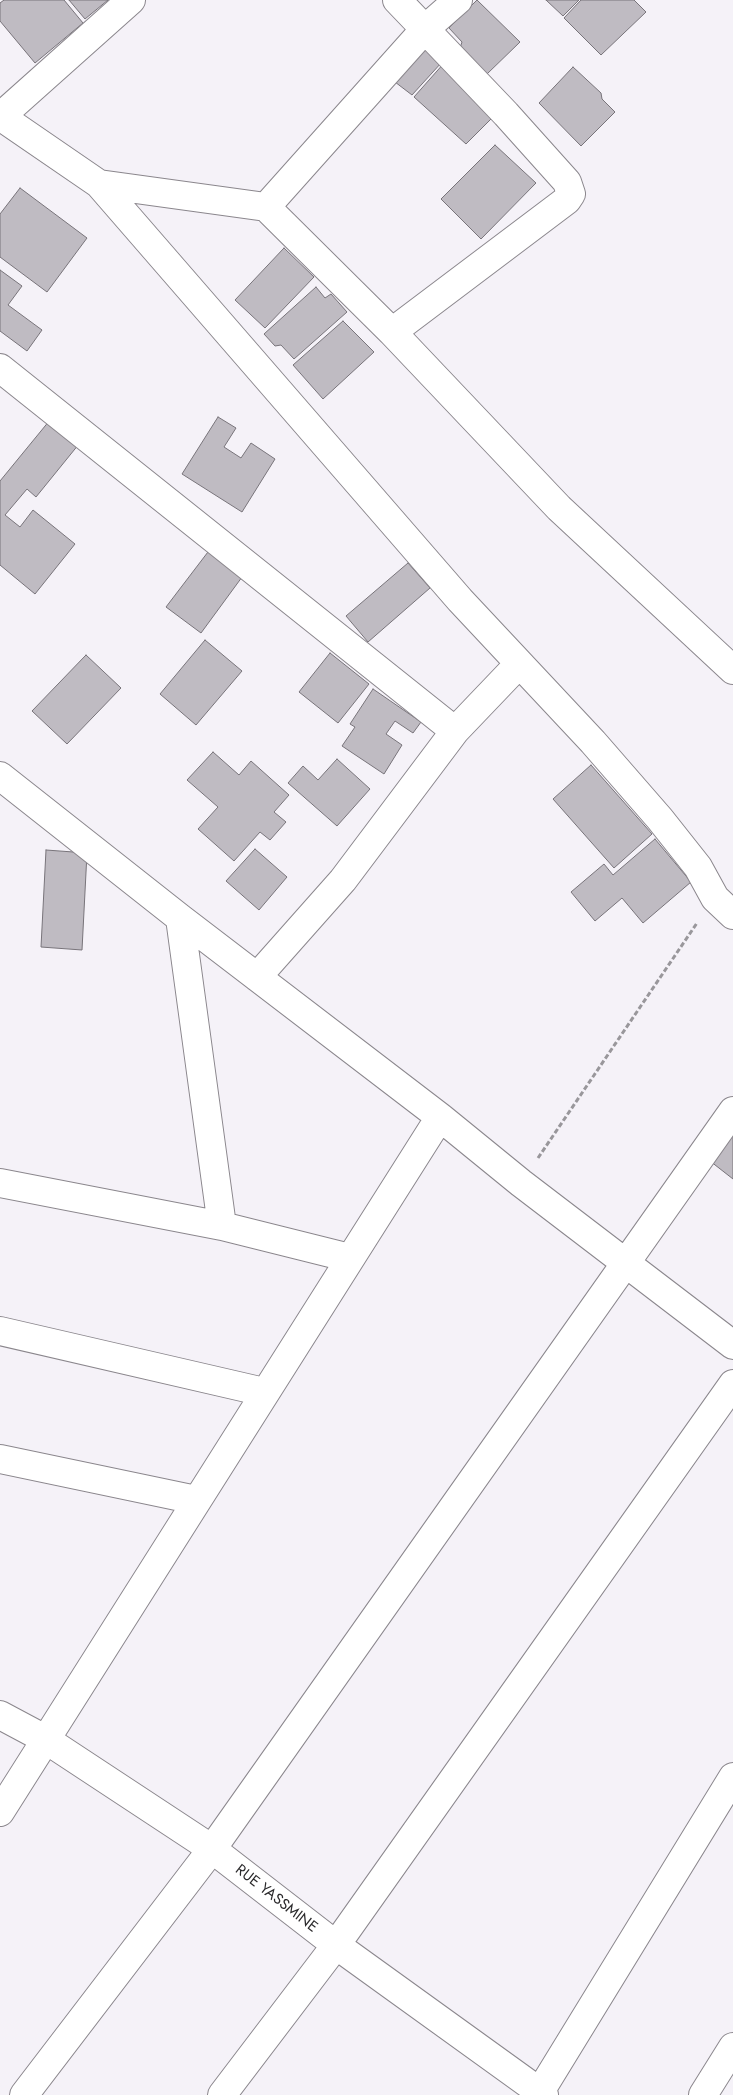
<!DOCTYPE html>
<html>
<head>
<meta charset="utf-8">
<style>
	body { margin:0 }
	canvas { display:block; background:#f5f2f8 }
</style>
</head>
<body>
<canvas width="733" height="2095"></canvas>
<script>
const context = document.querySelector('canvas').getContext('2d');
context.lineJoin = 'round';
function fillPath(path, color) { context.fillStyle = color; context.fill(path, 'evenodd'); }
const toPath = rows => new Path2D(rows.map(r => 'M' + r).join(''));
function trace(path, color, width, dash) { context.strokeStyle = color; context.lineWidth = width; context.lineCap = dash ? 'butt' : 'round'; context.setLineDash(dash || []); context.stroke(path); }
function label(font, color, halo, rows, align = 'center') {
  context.font = font + ' Jost,sans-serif'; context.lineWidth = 5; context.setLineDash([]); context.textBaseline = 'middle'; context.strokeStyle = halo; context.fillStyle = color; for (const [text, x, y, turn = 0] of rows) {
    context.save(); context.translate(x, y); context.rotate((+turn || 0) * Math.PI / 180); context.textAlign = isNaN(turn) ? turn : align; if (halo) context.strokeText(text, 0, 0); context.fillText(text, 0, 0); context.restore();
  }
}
const building = toPath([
	[4,0,64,0,83,23,35,63,0,21,0,3,4,0],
	[69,0,108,0,85,19,69,0],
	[477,0,520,42,487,74,460,48,462,42,449,28,477,0],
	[546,0,579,0,563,16,546,0],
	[581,0,634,0,646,12,601,55,564,18,581,0],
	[426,48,442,62,412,95,395,82,426,48],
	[445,62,499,111,466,144,414,97,445,62],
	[573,67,601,93,602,99,615,112,581,146,539,103,573,67],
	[495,145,536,183,481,239,441,199,495,145],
	[20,188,87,238,47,292,0,257,0,214,20,188],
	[284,248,314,277,265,328,235,300,284,248],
	[0,270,22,286,8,305,42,330,27,351,0,331,0,270],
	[316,287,325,298,331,294,347,312,294,359,281,345,275,346,264,334,316,287],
	[343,321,374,352,323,399,293,365,343,321],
	[218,417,236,428,224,447,241,458,251,443,275,459,242,512,182,474,218,417],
	[50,420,79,444,36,497,27,489,5,515,20,527,33,510,75,544,35,594,0,565,0,481,50,420],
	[211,548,245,573,201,633,166,607,211,548],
	[408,563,430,588,368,642,346,616,408,563],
	[205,640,242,671,196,725,160,694,205,640],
	[330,653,369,684,338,723,299,692,330,653],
	[86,655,121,688,67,744,32,711,86,655],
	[373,689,421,722,413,733,395,721,386,734,402,745,384,774,342,746,355,727,350,724,373,689],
	[213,752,239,775,251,761,289,795,274,812,286,822,270,840,260,832,234,861,198,829,218,807,187,780,213,752],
	[337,759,370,789,337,826,288,783,303,766,318,780,337,759],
	[591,765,652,834,614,868,553,799,591,765],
	[655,839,691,882,643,923,622,898,595,921,571,892,604,864,613,875,655,839],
	[255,849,287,877,259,910,226,881,255,849],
	[46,850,87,853,82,950,41,947,46,850],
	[733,1132,733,1179,710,1161,733,1132]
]);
fillPath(building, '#bfbbc2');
trace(building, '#78747a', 1);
const minor = toPath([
	[0,116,99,184,460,600,593,742,660,819,698,867,715,898,733,915],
	[1,116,131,0],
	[99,184,266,207,392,332,559,508,733,670],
	[266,207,425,29,458,0],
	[392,332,567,200,571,194,567,182,506,114,397,0],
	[0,368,455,731],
	[0,776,180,918,440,1117,521,1183,733,1345],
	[180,918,222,1226],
	[257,977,343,880,455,731,519,664],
	[0,1183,222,1226,350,1258],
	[0,1331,264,1392],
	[0,1459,196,1500],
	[0,1715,45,1739,212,1849,336,1945,544,2095],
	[0,1812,440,1117],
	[24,2095,212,1849,733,1111],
	[222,2095,336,1945,733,1384],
	[538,2095,733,1777],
	[703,2095,733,2047]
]);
trace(minor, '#8b878d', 30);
trace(toPath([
	[538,1158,697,923]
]), '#99979b', 3, [5, 2.5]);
trace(minor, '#fff', 28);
label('15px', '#2b2a2c', '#fff', [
	["RUE YASSMINE",276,1899,38]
]);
</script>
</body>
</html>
